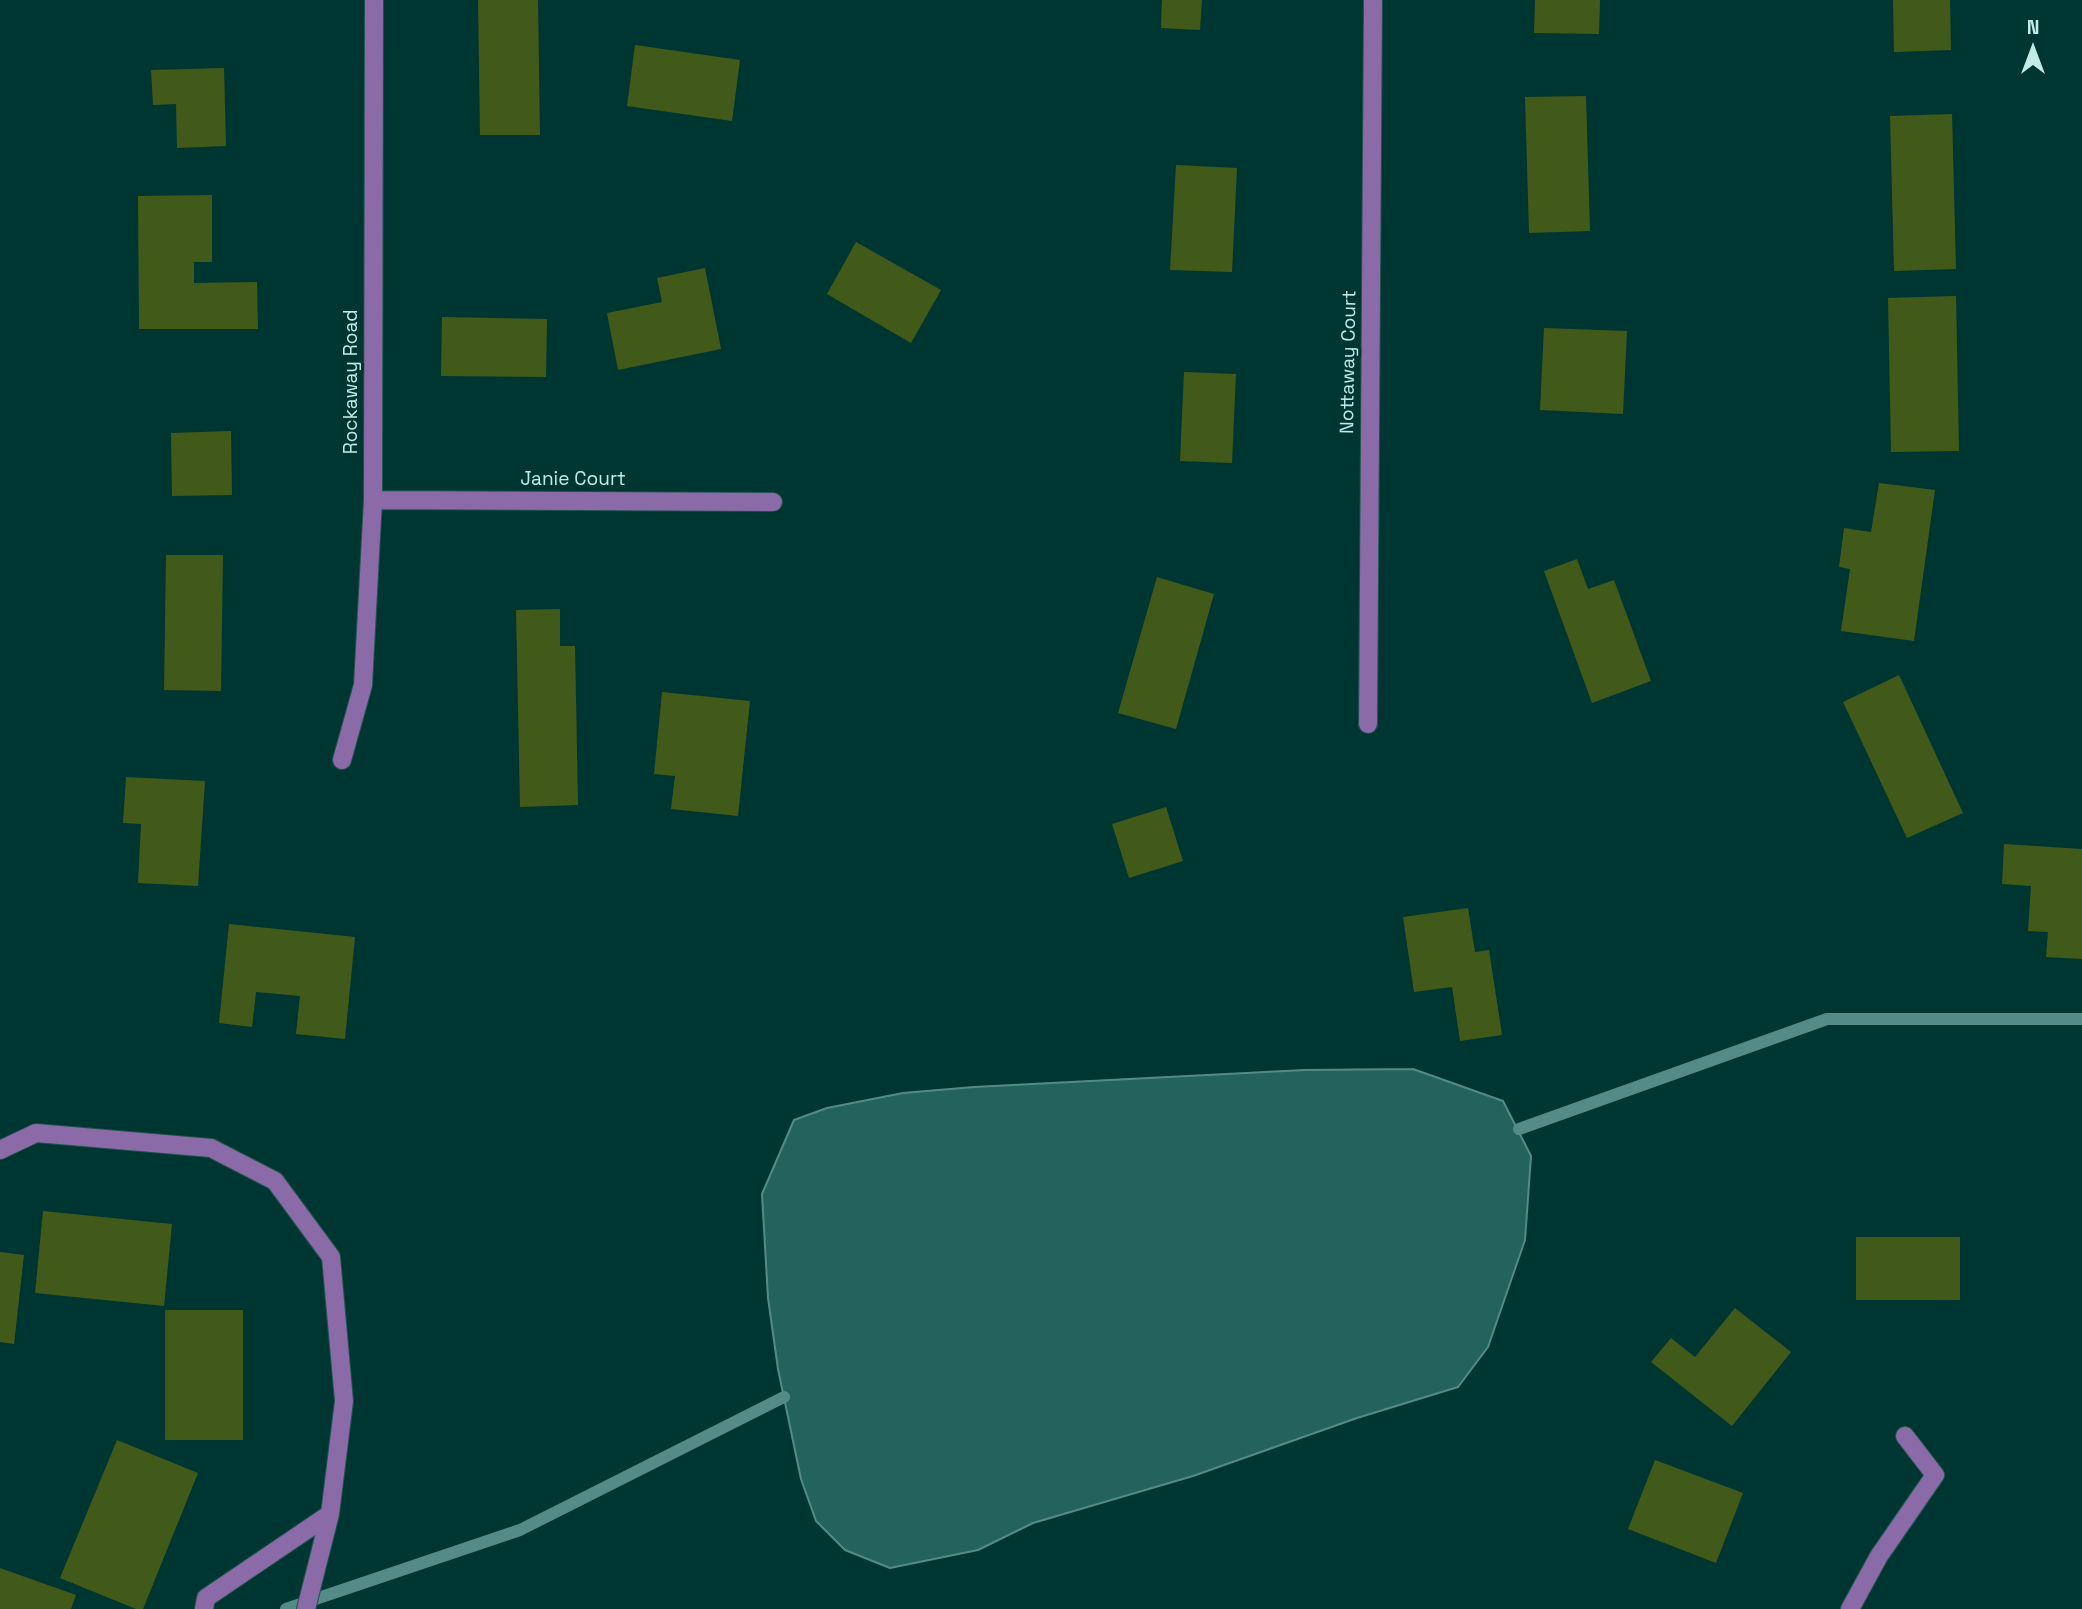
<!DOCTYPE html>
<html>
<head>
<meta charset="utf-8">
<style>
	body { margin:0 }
	#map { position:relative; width:2082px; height:1609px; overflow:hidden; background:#003632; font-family:"Space Grotesk",sans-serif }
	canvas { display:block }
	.north { position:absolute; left:1998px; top:14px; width:70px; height:70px; -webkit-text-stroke:5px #003632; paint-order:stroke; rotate:0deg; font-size:19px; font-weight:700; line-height:28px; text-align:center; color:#c1ebe7 }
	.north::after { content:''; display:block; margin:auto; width:24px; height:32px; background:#c1ebe7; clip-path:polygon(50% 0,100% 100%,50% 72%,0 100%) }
</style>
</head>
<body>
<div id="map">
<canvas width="2082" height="1609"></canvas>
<div class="north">N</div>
</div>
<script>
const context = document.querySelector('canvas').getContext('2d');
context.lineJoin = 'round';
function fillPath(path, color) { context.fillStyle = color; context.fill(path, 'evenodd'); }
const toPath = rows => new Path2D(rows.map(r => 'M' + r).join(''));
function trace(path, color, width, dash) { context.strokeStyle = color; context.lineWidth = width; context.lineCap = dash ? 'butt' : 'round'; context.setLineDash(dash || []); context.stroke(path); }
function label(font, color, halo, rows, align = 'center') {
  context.font = font + ' "Space Grotesk",sans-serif'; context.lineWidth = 6; context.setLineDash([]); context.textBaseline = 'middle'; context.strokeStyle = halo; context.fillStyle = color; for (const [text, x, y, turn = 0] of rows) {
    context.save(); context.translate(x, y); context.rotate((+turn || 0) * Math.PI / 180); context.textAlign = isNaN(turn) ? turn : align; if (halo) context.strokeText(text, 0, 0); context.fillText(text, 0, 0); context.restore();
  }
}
const water = toPath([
	[1413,1069,1503,1101,1531,1156,1525,1240,1488,1347,1458,1387,1357,1418,1193,1476,1033,1523,978,1550,890,1568,845,1550,816,1521,801,1479,778,1369,768,1298,762,1194,794,1120,827,1108,903,1093,974,1087,1304,1070,1413,1069]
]);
fillPath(water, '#24625d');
trace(water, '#538b86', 2);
trace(toPath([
	[1519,1129,1827,1019,2082,1019],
	[286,1609,520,1530,784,1397]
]), '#538b86', 12);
fillPath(toPath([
	[478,0,538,0,540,135,480,135],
	[1162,0,1202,0,1200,30,1161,28],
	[1535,0,1600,0,1599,34,1534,33],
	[1893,0,1950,0,1951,50,1894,52],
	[635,45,740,60,732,121,627,106],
	[224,68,226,146,177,148,176,104,153,105,151,70],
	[1586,96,1590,231,1529,233,1525,97],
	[1952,114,1956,269,1894,271,1890,116],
	[1176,165,1237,168,1232,272,1170,270],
	[212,195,212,262,194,262,194,283,257,282,258,329,139,329,138,196],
	[856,242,941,290,911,343,827,294],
	[705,268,721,349,618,370,607,313,662,302,657,278],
	[1956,296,1959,451,1891,452,1888,298],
	[442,317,547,319,546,377,441,376],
	[1544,328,1627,331,1623,414,1540,410],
	[1184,372,1236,374,1232,463,1180,461],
	[231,431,232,495,172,496,171,433],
	[1879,483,1935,490,1914,641,1841,631,1850,569,1839,567,1844,528,1871,532],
	[166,555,223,555,221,691,164,690],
	[1577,559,1588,589,1614,580,1651,681,1592,703,1544,571],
	[1157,577,1214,594,1176,729,1118,713],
	[560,609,560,646,575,646,578,805,520,807,516,610],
	[1899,675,1963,813,1907,838,1843,702],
	[662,692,750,701,738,816,671,809,675,776,654,774],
	[126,777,205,781,198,886,138,883,141,824,123,823],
	[1166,807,1183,861,1129,878,1112,824],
	[2004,844,2082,849,2082,959,2046,957,2048,932,2028,931,2031,886,2002,884],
	[1468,908,1475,952,1489,950,1502,1035,1460,1041,1452,987,1414,992,1403,917],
	[229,924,355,937,345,1039,296,1034,300,996,256,992,252,1027,219,1023],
	[43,1211,172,1224,164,1306,35,1293],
	[1856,1237,1960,1237,1960,1300,1856,1300],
	[0,1252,24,1255,14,1344,0,1342],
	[1735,1308,1791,1352,1732,1426,1651,1362,1671,1338,1695,1357],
	[165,1310,243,1310,243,1440,165,1440],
	[117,1440,198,1473,143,1609,136,1609,60,1578],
	[1655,1460,1743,1493,1716,1563,1628,1529],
	[0,1568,76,1595,71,1609,0,1609]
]), '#425a19');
const minor = toPath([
	[373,500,773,502],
	[1368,724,1373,0],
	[342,760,363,685,373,500,374,0],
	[0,1150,36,1133,211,1148,275,1181,331,1257,344,1401,330,1514,306,1609],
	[204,1609,206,1598,330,1514],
	[1850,1609,1879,1556,1935,1475,1905,1436]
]);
trace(minor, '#1f534f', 20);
trace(minor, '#8b6aa8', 18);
label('19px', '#c1ebe7', '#003632', [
	["Nottaway Court",1349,362,-89],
	["Rockaway Road",352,382,-90],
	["Janie Court",573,480]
]);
</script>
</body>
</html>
